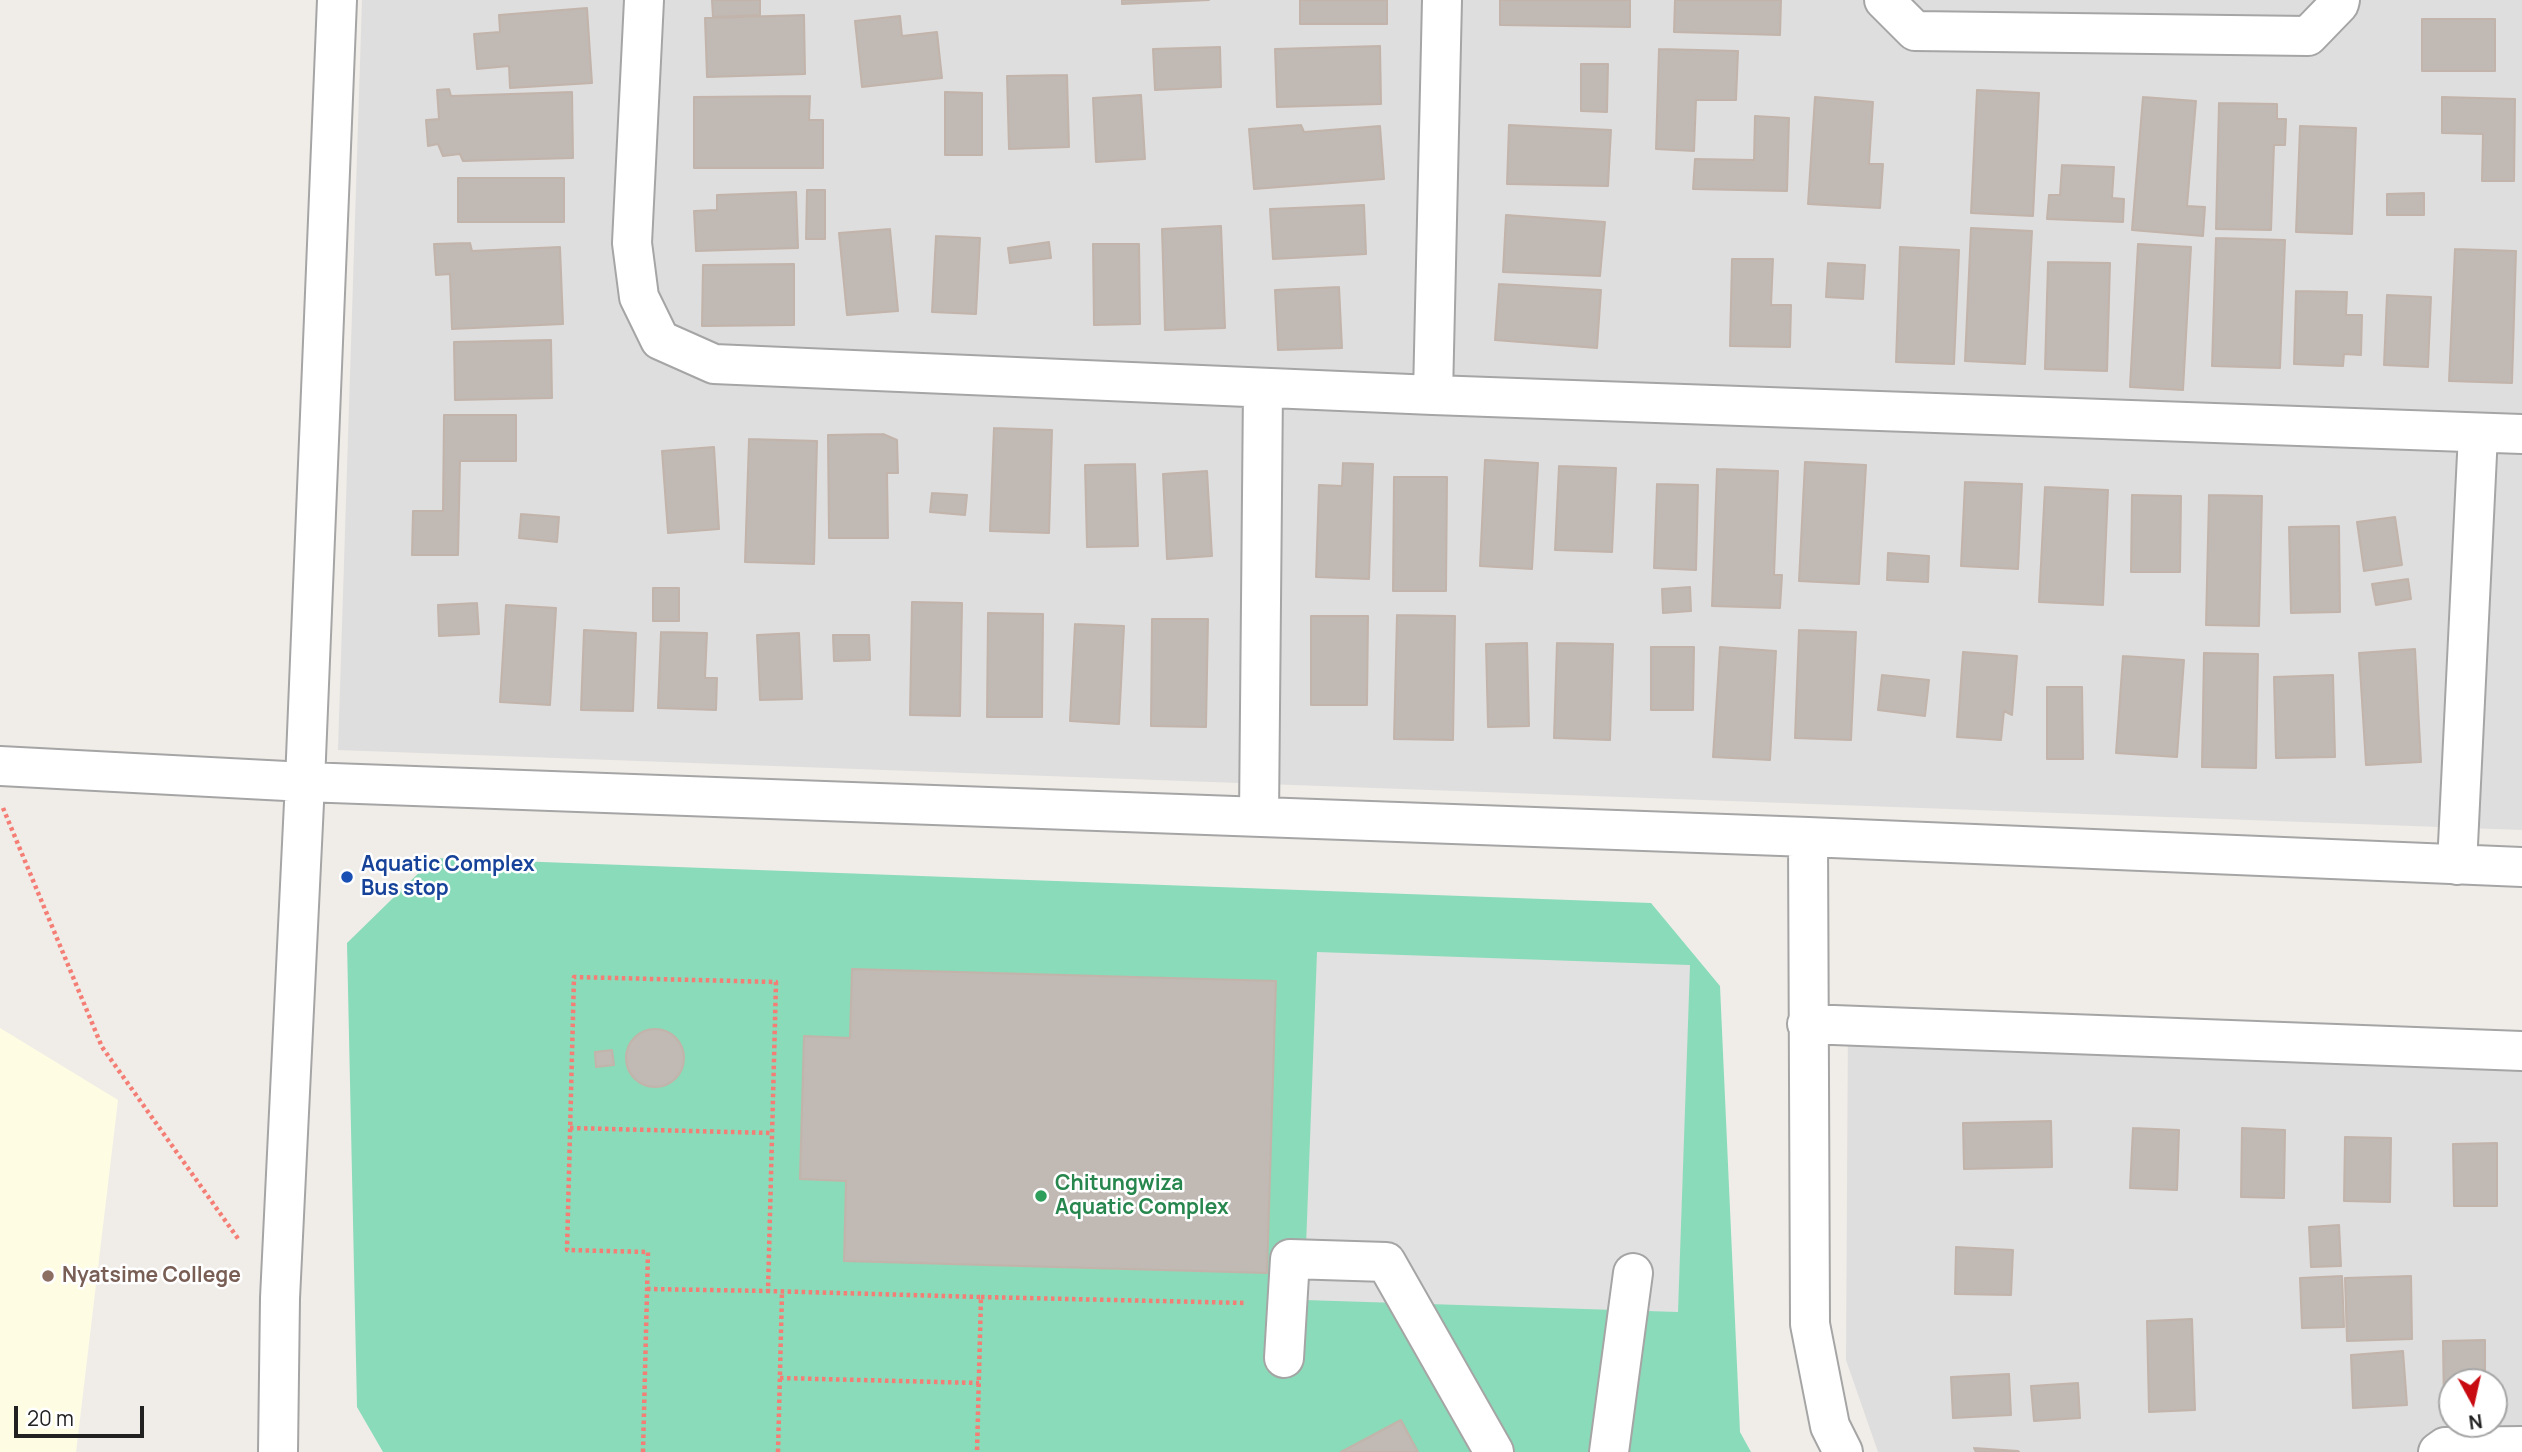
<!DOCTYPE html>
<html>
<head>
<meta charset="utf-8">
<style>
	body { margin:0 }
	#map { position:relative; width:2522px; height:1452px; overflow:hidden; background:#f0ede8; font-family:Manrope,sans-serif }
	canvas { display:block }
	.north { position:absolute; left:2438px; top:1368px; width:70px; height:70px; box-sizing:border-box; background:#fff; border:2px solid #a6a6a6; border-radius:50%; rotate:172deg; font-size:19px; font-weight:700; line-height:28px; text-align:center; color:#212121 }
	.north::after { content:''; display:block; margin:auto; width:24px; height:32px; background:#c80a11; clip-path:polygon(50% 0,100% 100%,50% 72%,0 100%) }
	.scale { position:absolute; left:14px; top:1406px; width:130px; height:32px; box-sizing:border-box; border:4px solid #212121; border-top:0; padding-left:9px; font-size:21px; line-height:24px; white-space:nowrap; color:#212121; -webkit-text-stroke:5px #fff; paint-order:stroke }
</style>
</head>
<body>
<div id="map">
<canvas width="2522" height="1452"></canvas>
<div class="north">N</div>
<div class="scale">20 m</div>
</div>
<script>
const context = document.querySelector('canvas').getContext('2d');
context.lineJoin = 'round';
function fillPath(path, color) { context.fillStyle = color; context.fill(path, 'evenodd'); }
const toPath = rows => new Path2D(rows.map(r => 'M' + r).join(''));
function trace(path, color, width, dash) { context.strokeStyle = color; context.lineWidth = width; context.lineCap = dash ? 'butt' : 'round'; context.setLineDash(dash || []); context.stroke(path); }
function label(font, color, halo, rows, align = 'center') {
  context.font = font + ' Manrope,sans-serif'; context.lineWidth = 5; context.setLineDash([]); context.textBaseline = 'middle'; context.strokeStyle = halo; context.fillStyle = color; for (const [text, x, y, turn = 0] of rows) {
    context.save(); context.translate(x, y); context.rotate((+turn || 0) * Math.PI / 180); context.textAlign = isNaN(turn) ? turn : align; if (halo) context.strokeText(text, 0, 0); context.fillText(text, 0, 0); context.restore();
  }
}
fillPath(toPath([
	[362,0,2522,0,2522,830,338,750],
	[1848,1015,2522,1054,2522,1452,1878,1452,1846,1360],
	[2452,1382,2494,1382,2494,1424,2452,1424]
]), '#dfdede');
fillPath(toPath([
	[0,1028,118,1100,76,1452,0,1452]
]), '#fefde3');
fillPath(toPath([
	[434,858,1651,903,1720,986,1740,1432,1751,1452,383,1452,357,1407,347,943]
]), '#8adbb9');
fillPath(toPath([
	[1317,952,1690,965,1678,1312,1304,1300]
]), '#e1e1e1');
const building = toPath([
	[712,0,760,0,760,15,713,17,712,0],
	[1122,0,1209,0,1122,4,1122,0],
	[1300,0,1387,0,1387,24,1300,24,1300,0],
	[1500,0,1630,0,1630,27,1500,25,1500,0],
	[1675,0,1781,0,1780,35,1674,32,1675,0],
	[587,8,592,83,510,88,509,66,477,69,474,34,500,32,499,15,587,8],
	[804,15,805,74,707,77,705,18,804,15],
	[900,16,902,36,937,32,942,78,862,87,855,21,900,16],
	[2422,19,2495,19,2495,71,2422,71,2422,19],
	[1380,46,1381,104,1277,107,1275,49,1380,46],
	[1220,47,1221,87,1155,90,1153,49,1220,47],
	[1659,49,1738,51,1736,100,1696,100,1694,151,1656,149,1659,49],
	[1581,64,1608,64,1607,112,1581,111,1581,64],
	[1067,75,1069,147,1009,149,1007,76,1067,75],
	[449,89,451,96,572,92,573,158,463,161,460,154,443,156,438,144,428,146,426,120,439,119,437,90,449,89],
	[1977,90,2039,93,2033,216,1971,213,1977,90],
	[945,92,982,93,982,155,945,155,945,92],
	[1141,95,1145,159,1096,162,1093,98,1141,95],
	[810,96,809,120,823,120,823,168,694,168,694,97,810,96],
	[1815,97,1873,102,1869,164,1883,164,1880,208,1808,204,1815,97],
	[2143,97,2196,101,2187,206,2205,207,2203,236,2132,230,2143,97],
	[2442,97,2515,99,2514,181,2482,181,2483,134,2442,133,2442,97],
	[2219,103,2277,104,2277,119,2286,119,2285,145,2274,145,2271,230,2216,229,2219,103],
	[1755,116,1789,118,1787,191,1693,189,1695,159,1754,160,1755,116],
	[1301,125,1304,132,1380,126,1384,179,1254,189,1249,129,1301,125],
	[1509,125,1611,130,1608,186,1507,184,1509,125],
	[2300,126,2356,128,2352,234,2296,232,2300,126],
	[2062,165,2114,167,2112,198,2124,199,2123,222,2047,219,2049,195,2060,195,2062,165],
	[458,178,564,178,564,222,458,222,458,178],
	[807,190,825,190,825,239,806,239,807,190],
	[796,192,798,248,696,251,694,211,717,210,717,195,796,192],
	[2424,193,2424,215,2387,215,2387,194,2424,193],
	[1364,205,1366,254,1273,259,1270,209,1364,205],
	[1506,215,1605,222,1600,276,1503,272,1506,215],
	[1221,226,1225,328,1165,330,1162,229,1221,226],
	[1971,228,2032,231,2025,364,1965,361,1971,228],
	[890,229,898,311,847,315,839,233,890,229],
	[936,236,980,238,976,314,932,312,936,236],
	[2216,238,2285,240,2280,368,2212,366,2216,238],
	[1049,242,1051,258,1010,263,1008,248,1049,242],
	[470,243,472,251,560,247,563,324,452,329,450,274,436,275,434,244,470,243],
	[1093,244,1139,244,1140,324,1094,325,1093,244],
	[2138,244,2191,247,2183,390,2130,387,2138,244],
	[1900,247,1959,250,1954,364,1896,362,1900,247],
	[2455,249,2516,251,2512,383,2449,381,2455,249],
	[1732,259,1773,259,1771,305,1791,305,1790,347,1730,346,1732,259],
	[2048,262,2110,263,2107,371,2045,369,2048,262],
	[1828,263,1865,265,1863,299,1826,297,1828,263],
	[794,264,794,325,702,326,703,265,794,264],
	[1499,284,1601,290,1597,348,1495,340,1499,284],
	[1339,287,1342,348,1278,350,1275,290,1339,287],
	[2296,291,2347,292,2346,315,2362,315,2361,355,2344,354,2343,366,2294,364,2296,291],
	[2387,295,2431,297,2428,367,2384,365,2387,295],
	[551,340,552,398,455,400,454,342,551,340],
	[444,415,516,415,516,461,460,461,458,555,412,555,413,511,443,511,444,415],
	[994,428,1052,430,1049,533,990,531,994,428],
	[883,434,897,440,898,473,887,473,888,538,829,538,828,435,883,434],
	[749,439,817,441,814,564,745,562,749,439],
	[714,447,719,529,668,533,662,451,714,447],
	[1485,460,1538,463,1532,569,1480,566,1485,460],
	[1805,462,1866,465,1859,584,1799,581,1805,462],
	[1343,463,1373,464,1369,579,1316,577,1319,485,1342,486,1343,463],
	[1135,464,1138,546,1087,547,1085,465,1135,464],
	[1559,466,1616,468,1612,552,1555,550,1559,466],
	[1717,469,1778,471,1774,575,1782,575,1780,608,1712,606,1717,469],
	[1207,471,1212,556,1167,559,1163,474,1207,471],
	[1394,477,1447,477,1446,591,1393,591,1394,477],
	[1965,482,2022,484,2018,569,1961,566,1965,482],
	[1657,484,1698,485,1696,570,1654,568,1657,484],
	[2045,487,2108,490,2103,605,2039,602,2045,487],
	[932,493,967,495,965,515,930,512,932,493],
	[2132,495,2181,496,2180,572,2131,572,2132,495],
	[2209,495,2262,496,2259,626,2206,625,2209,495],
	[521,514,559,517,557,542,519,538,521,514],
	[2395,517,2402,565,2364,571,2357,522,2395,517],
	[2339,526,2340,612,2291,613,2289,527,2339,526],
	[1888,553,1929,556,1928,582,1887,580,1888,553],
	[2408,579,2411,599,2376,605,2372,584,2408,579],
	[1690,587,1691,611,1663,613,1662,589,1690,587],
	[653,588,679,588,679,621,653,621,653,588],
	[912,602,962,603,960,716,910,715,912,602],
	[477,603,479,634,439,636,438,605,477,603],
	[506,605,556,608,550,705,500,702,506,605],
	[988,613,1043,614,1042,717,987,717,988,613],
	[1397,615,1455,616,1453,740,1394,739,1397,615],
	[1311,616,1368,616,1367,705,1311,705,1311,616],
	[1152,619,1208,619,1206,727,1151,726,1152,619],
	[1075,624,1124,626,1119,724,1070,721,1075,624],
	[584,630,636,633,633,711,581,710,584,630],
	[1799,630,1856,632,1851,740,1795,738,1799,630],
	[661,632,707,633,705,678,717,678,716,710,658,708,661,632],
	[799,633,802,699,760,700,757,635,799,633],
	[833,635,869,635,870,660,834,661,833,635],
	[1527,643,1529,726,1488,727,1486,644,1527,643],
	[1557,643,1613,644,1610,740,1554,738,1557,643],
	[1651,647,1694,647,1693,710,1651,710,1651,647],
	[1720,647,1776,651,1770,760,1713,757,1720,647],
	[2415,649,2421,762,2366,765,2359,653,2415,649],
	[1963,652,2017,656,2012,715,2004,711,2001,740,1957,737,1963,652],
	[2204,653,2258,654,2256,768,2202,767,2204,653],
	[2123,656,2184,660,2177,757,2116,753,2123,656],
	[1882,675,1929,680,1925,716,1878,710,1882,675],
	[2333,675,2335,757,2276,758,2274,677,2333,675],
	[2047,687,2082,687,2083,759,2047,759,2047,687],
	[852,969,1276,981,1267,1273,844,1261,846,1181,800,1179,804,1036,850,1038,852,969],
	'626 1058a29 29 0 1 1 58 0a29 29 0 1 1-58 0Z',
	[612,1050,614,1065,596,1067,595,1052,612,1050],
	[2051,1121,2052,1167,1964,1169,1963,1123,2051,1121],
	[2133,1128,2179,1130,2177,1190,2130,1188,2133,1128],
	[2242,1128,2285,1130,2284,1198,2241,1197,2242,1128],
	[2345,1137,2391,1138,2390,1202,2344,1201,2345,1137],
	[2497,1143,2497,1206,2454,1206,2453,1144,2497,1143],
	[2339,1225,2341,1266,2311,1267,2309,1227,2339,1225],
	[1956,1247,2013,1250,2011,1295,1955,1294,1956,1247],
	[2342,1276,2344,1327,2302,1328,2300,1278,2342,1276],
	[2411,1276,2412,1339,2347,1341,2345,1278,2411,1276],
	[2192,1319,2195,1410,2149,1412,2147,1321,2192,1319],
	[2485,1340,2485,1382,2452,1382,2452,1406,2444,1407,2443,1341,2485,1340],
	[2403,1351,2407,1405,2353,1408,2351,1355,2403,1351],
	[2009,1374,2011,1415,1953,1418,1951,1377,2009,1374],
	[2078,1383,2080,1418,2034,1421,2031,1386,2078,1383],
	[1401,1420,1418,1452,1341,1452,1401,1420],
	[1974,1448,2018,1451,2019,1452,1976,1452,1974,1448]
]);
fillPath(building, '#c1b9b4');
trace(building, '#c2b4aa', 2);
const minor = toPath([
	[644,0,632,243,639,297,660,340,714,364,1433,395,2522,434],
	[1884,0,1915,31,2308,36,2339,4,2340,0],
	[1433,395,1442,0],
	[0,766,305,782,1808,837,2522,867],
	[1259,816,1263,388],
	[1808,837,1810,1324,1830,1426,1843,1452],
	[2457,865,2478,434],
	[1807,1024,2522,1051],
	[1284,1358,1290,1259,1386,1262,1494,1452],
	[278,1452,280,1298,305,782,337,0],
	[1609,1452,1633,1273],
	[2438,1452,2445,1447,2522,1446]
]);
trace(minor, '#a5a5a5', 42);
trace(toPath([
	[3,808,102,1047,239,1240],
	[570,1128,772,1133],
	[647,1289,768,1291],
	[981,1297,1246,1303],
	[780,1378,979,1383],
	[643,1452,648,1252,567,1250,574,977,776,982,768,1291,981,1297,977,1452],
	[778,1452,782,1292]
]), '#f47e75', 4.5, [3.5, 3.5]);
trace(minor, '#fff', 38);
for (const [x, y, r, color] of [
	[347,877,7,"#1a4fb4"],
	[1041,1196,7,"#2e9e5b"],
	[48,1276,7,"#8d6e63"]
]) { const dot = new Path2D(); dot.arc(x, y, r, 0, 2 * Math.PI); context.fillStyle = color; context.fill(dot); trace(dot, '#fff', 2.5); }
label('bold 21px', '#164399', '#fff', [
	["Aquatic Complex",361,865],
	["Bus stop",361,889]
], 'left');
label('bold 21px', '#27864d', '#fff', [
	["Chitungwiza",1055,1184],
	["Aquatic Complex",1055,1208]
], 'left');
label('bold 21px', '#785e54', '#fff', [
	["Nyatsime College",62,1276]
], 'left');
</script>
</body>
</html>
